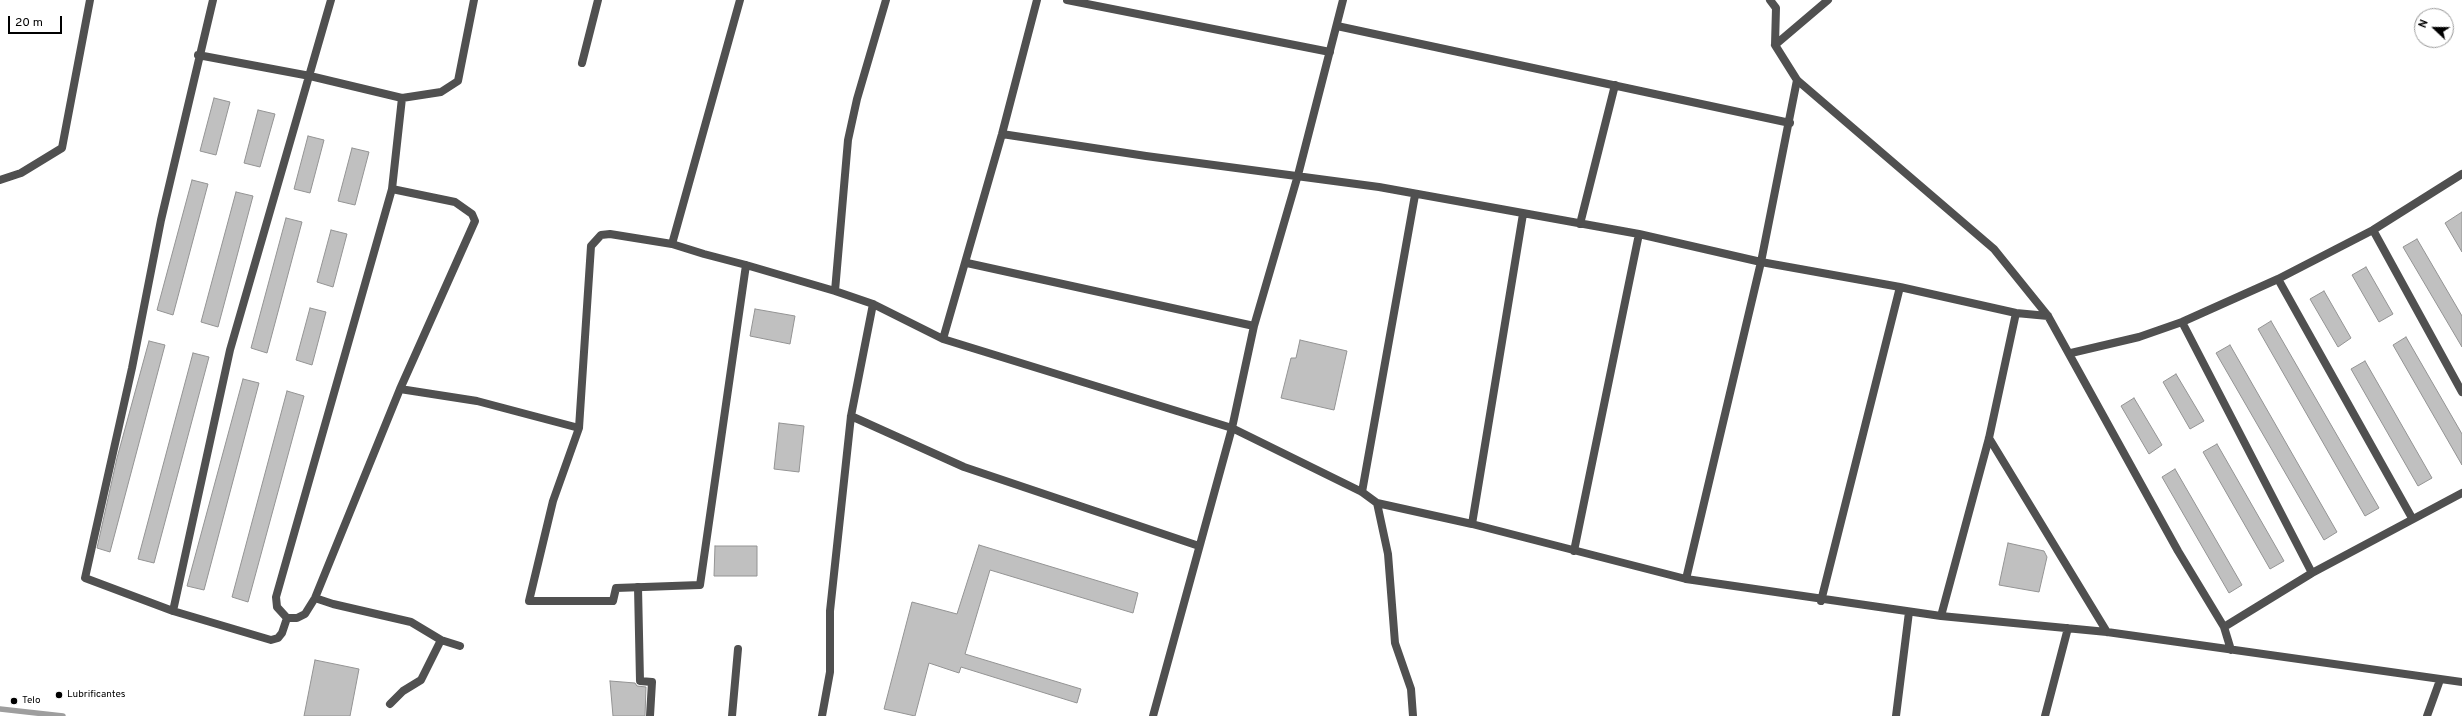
<!DOCTYPE html>
<html>
<head>
<meta charset="utf-8">
<style>
	body { margin:0 }
	#map { position:relative; width:2462px; height:716px; overflow:hidden; background:#fff; font-family:Overpass,sans-serif }
	canvas { display:block }
	.north { position:absolute; left:2414px; top:8px; width:40px; height:40px; box-sizing:border-box; background:#fff; border:1px solid #999; border-radius:50%; rotate:292deg; font-size:11px; font-weight:700; line-height:16px; text-align:center; color:#000 }
	.north::after { content:''; display:block; margin:auto; width:14px; height:18px; background:#000; clip-path:polygon(50% 0,100% 100%,50% 72%,0 100%) }
	.scale { position:absolute; left:8px; top:16px; width:54px; height:18px; box-sizing:border-box; border:2px solid #000; border-top:0; padding-left:5px; font-size:12px; line-height:14px; white-space:nowrap; color:#000; -webkit-text-stroke:3px #fff; paint-order:stroke }
</style>
</head>
<body>
<div id="map">
<canvas width="2462" height="716"></canvas>
<div class="north">N</div>
<div class="scale">20 m</div>
</div>
<script>
const context = document.querySelector('canvas').getContext('2d');
context.lineJoin = 'round';
const toPath = rows => new Path2D(rows.map(r => 'M' + r).join(''));
function trace(path, color, width, dash) { context.strokeStyle = color; context.lineWidth = width; context.lineCap = dash ? 'butt' : 'round'; context.setLineDash(dash || []); context.stroke(path); }
function fillPath(path, color) { context.fillStyle = color; context.fill(path, 'evenodd'); }
function label(font, color, halo, rows, align = 'center') {
  context.font = font + ' Overpass,sans-serif'; context.lineWidth = 3; context.setLineDash([]); context.textBaseline = 'middle'; context.strokeStyle = halo; context.fillStyle = color; for (const [text, x, y, turn = 0] of rows) {
    context.save(); context.translate(x, y); context.rotate((+turn || 0) * Math.PI / 180); context.textAlign = isNaN(turn) ? turn : align; if (halo) context.strokeText(text, 0, 0); context.fillText(text, 0, 0); context.restore();
  }
}
trace(toPath([
	[0,709,63,716]
]), '#9e9e9e', 5.5);
const building = toPath([
	[214,98,230,102,216,155,200,151,214,98],
	[258,110,275,114,260,167,244,163,258,110],
	[308,136,324,140,310,193,294,189,308,136],
	[352,148,369,152,355,205,338,201,352,148],
	[192,180,208,184,173,315,157,310,192,180],
	[236,192,253,196,218,327,201,322,236,192],
	[2462,212,2462,252,2445,223,2462,212],
	[286,218,302,222,267,353,251,348,286,218],
	[331,230,347,234,333,287,317,282,331,230],
	[2417,239,2462,316,2462,347,2403,247,2417,239],
	[2366,267,2393,314,2379,322,2352,275,2366,267],
	[2324,291,2351,338,2338,347,2310,299,2324,291],
	[310,308,326,312,312,365,296,360,310,308],
	[755,309,795,316,790,344,750,336,755,309],
	[2271,321,2379,508,2365,516,2258,329,2271,321],
	[2406,337,2462,434,2462,465,2393,345,2406,337],
	[1300,340,1347,351,1334,410,1281,398,1291,358,1296,358,1300,340],
	[149,341,165,345,110,552,97,548,117,458,149,341],
	[2230,345,2337,532,2324,540,2216,353,2230,345],
	[193,353,209,357,154,563,138,559,193,353],
	[2365,361,2432,478,2418,486,2351,369,2365,361],
	[2176,374,2204,421,2190,429,2163,382,2176,374],
	[243,379,259,383,204,590,187,586,243,379],
	[287,391,304,396,248,602,232,597,287,391],
	[2134,398,2162,445,2149,454,2121,406,2134,398],
	[779,423,804,426,799,472,774,469,779,423],
	[2217,444,2284,561,2270,569,2203,452,2217,444],
	[2175,469,2242,585,2229,593,2162,477,2175,469],
	[2008,543,2044,551,2047,557,2039,592,1999,585,2008,543],
	[979,545,1138,593,1133,613,990,570,965,654,1081,689,1077,703,961,667,959,673,929,663,915,716,884,709,912,602,957,614,979,545],
	[715,546,757,546,757,576,714,576,715,546],
	[315,660,359,669,350,716,304,716,315,660],
	[610,681,635,683,637,686,646,687,645,716,613,716,610,681]
]);
fillPath(building, '#c0c0c0');
trace(building, '#949494', 1);
trace(toPath([
	[638,587,640,681,652,682,650,716],
	[732,716,738,649]
]), '#505050', 8);
trace(toPath([
	[213,0,161,220,132,368,85,578,173,611,271,640,278,638,282,633,287,618],
	[1067,0,1330,52],
	[1770,0,1776,8,1775,45,1797,80,1994,249,2048,316,2178,551,2224,627],
	[1337,26,1790,123],
	[1775,45,1828,0],
	[198,55,310,76,402,98,441,92,458,81,474,0],
	[582,63,598,0],
	[1002,134,1146,156,1379,187,1639,234,1761,262,1900,287,2016,313,2048,316],
	[0,180,21,173,62,148,90,0],
	[392,189,455,202,472,214,475,221,400,389,315,598,305,614,297,618,287,618,277,607,276,597,392,189,402,98],
	[1580,224,1615,85],
	[2373,230,2462,392],
	[672,244,740,0],
	[967,263,1254,326],
	[746,265,700,585,616,588,613,601,529,601,553,501,579,428,591,246,601,235,610,234,672,244,704,254,746,265,835,291,873,304,943,339,1232,428,1362,492,1377,503,1472,524,1686,579,1941,616,2107,632,2462,682],
	[2278,279,2412,518],
	[835,291,848,140,857,99,886,0],
	[2182,322,2312,573],
	[943,339,1002,134,1037,0],
	[2071,353,2139,337,2182,322,2278,279,2373,230,2462,174],
	[400,389,477,401,579,428],
	[851,416,964,467,1199,546],
	[1989,438,2107,632],
	[1362,492,1415,195],
	[1377,503,1388,554,1395,643,1411,689,1413,716],
	[1472,524,1523,214],
	[1574,551,1639,234],
	[1686,579,1761,262,1797,80],
	[315,598,333,604,411,622,441,640,460,646],
	[1821,601,1900,287],
	[173,611,230,350,331,0],
	[1941,616,1989,438,2016,313],
	[2231,650,2224,627,2312,573,2462,493],
	[390,704,403,691,421,680,441,640],
	[822,716,830,672,830,611,851,416,873,304],
	[1153,716,1232,428,1254,326,1298,175,1343,0],
	[1896,716,1909,612],
	[2045,716,2068,628],
	[2427,716,2440,680]
]), '#505050', 8);
for (const [x, y, r, color] of [
	[59,695,4,"#000"],
	[14,701,4,"#000"]
]) { const dot = new Path2D(); dot.arc(x, y, r, 0, 2 * Math.PI); context.fillStyle = color; context.fill(dot); trace(dot, '#fff', 1.5); }
label('10px', '#000', '#fff', [
	["Lubrificantes",67,695],
	["Telo",22,701]
], 'left');
</script>
</body>
</html>
